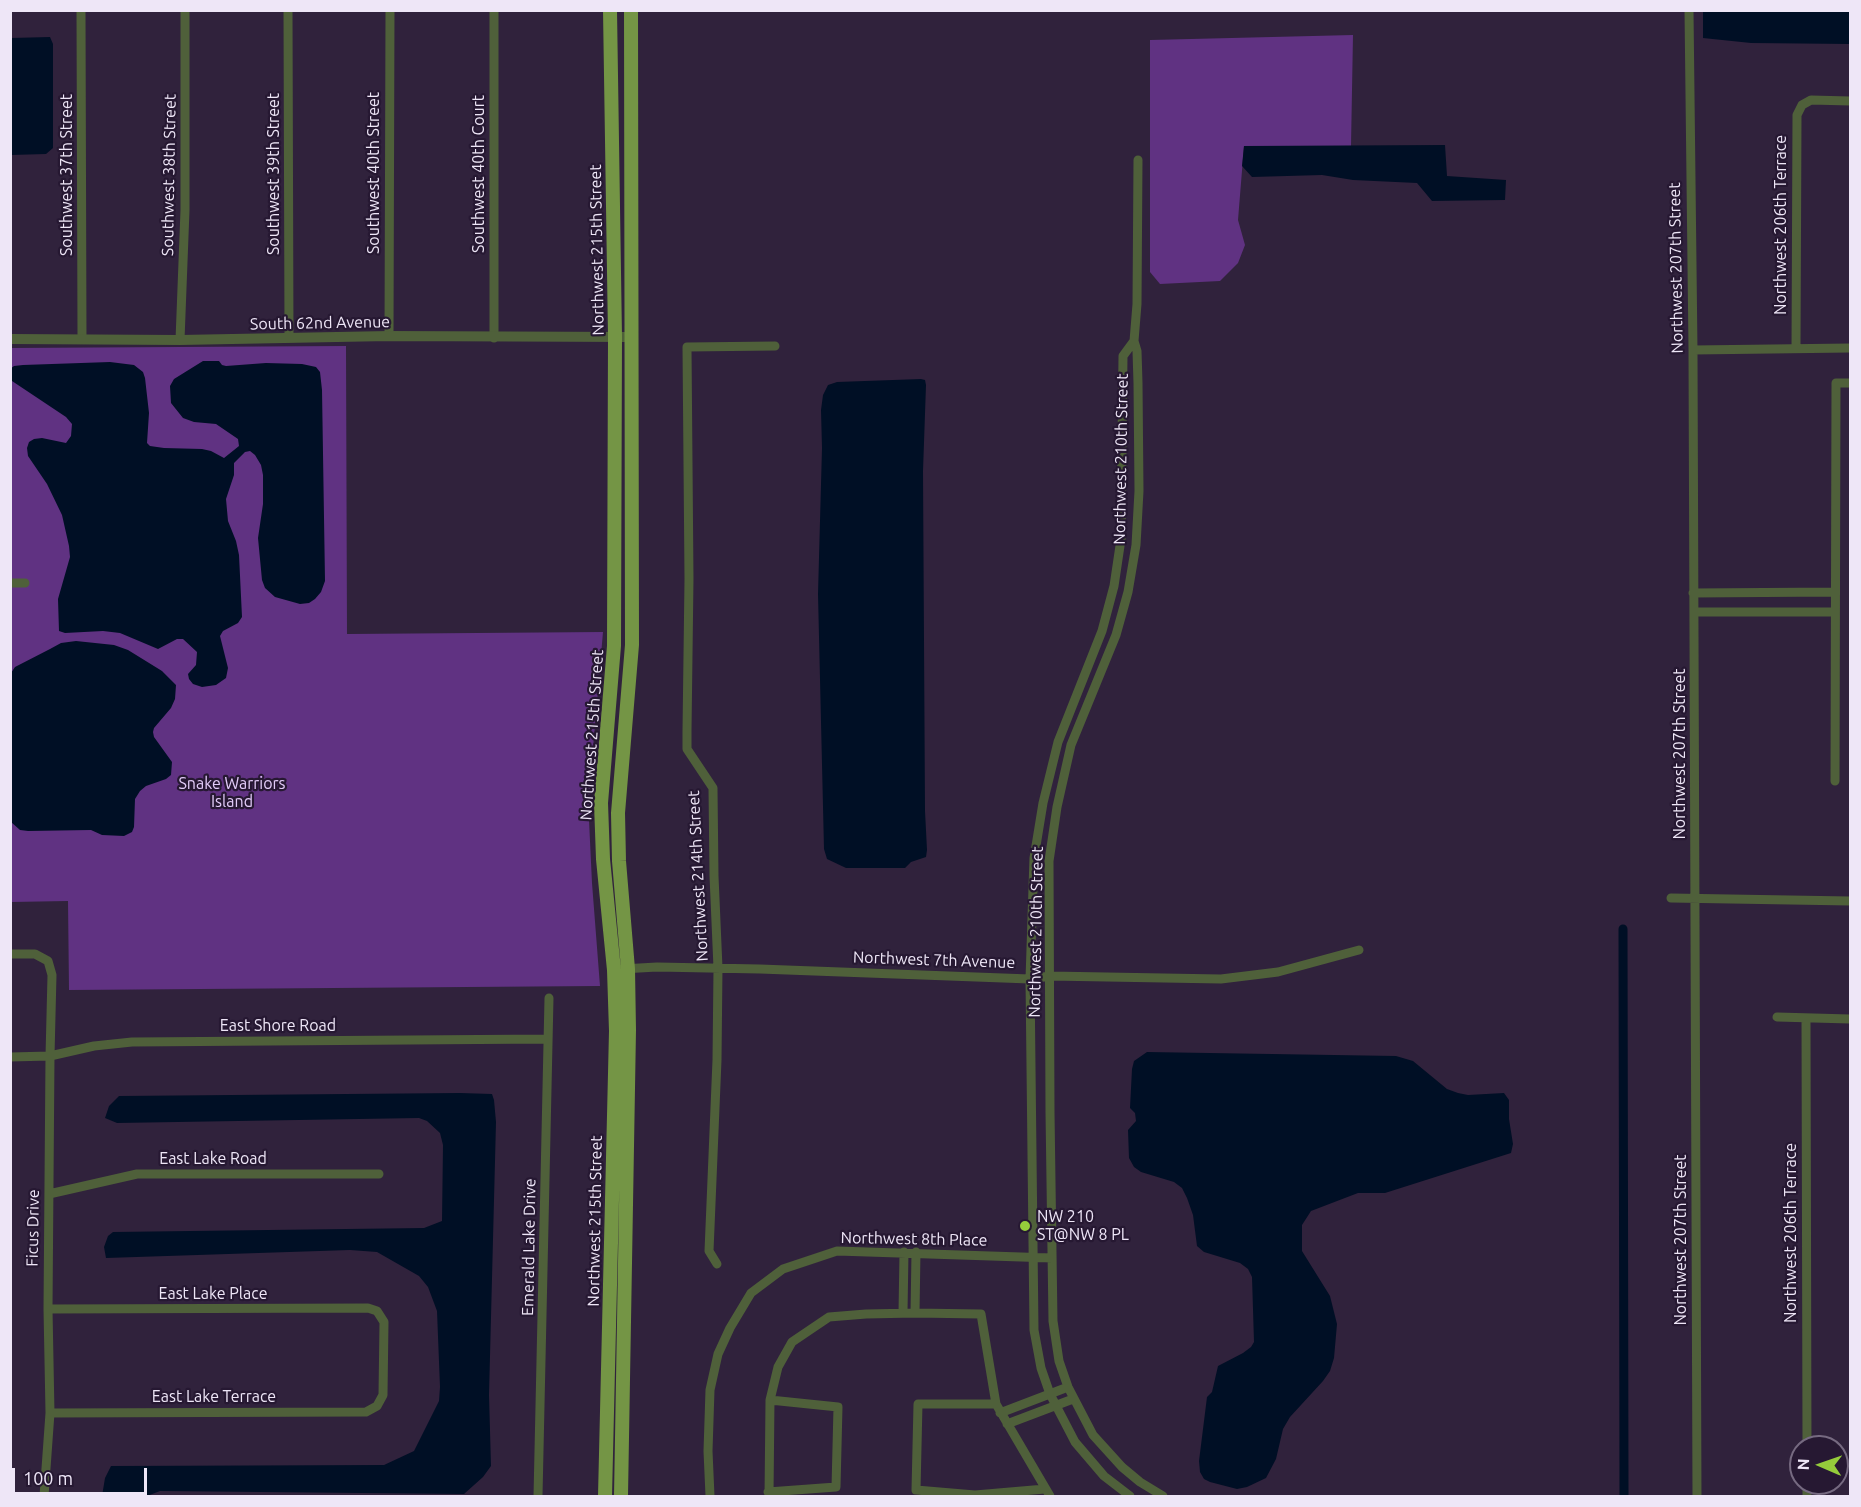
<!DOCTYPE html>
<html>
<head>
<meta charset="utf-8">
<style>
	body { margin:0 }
	#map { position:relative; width:1861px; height:1507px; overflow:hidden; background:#30223c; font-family:Ubuntu,sans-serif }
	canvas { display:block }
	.frame { position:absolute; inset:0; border:12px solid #eee6f7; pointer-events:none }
	.north { position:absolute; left:1789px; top:1435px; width:60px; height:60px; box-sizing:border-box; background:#261832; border:2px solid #766a81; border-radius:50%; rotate:272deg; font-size:16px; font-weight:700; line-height:24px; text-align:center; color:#eee6f7 }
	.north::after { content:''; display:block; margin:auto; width:21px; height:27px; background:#95cc3b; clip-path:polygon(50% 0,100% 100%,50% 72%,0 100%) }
	.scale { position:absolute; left:12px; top:1468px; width:135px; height:27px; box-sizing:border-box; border:3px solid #eee6f7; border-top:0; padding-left:8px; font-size:18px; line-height:21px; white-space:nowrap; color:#eee6f7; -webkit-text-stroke:4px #261832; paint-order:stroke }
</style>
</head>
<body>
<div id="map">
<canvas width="1861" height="1507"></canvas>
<div class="frame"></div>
<div class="north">N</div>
<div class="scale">100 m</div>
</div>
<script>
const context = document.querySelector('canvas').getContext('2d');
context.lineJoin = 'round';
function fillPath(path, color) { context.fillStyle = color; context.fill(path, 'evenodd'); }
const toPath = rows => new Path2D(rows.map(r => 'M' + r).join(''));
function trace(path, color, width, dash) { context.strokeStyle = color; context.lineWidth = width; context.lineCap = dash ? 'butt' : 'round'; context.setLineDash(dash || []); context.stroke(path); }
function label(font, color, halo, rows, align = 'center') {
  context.font = font + ' Ubuntu,sans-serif'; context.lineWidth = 4.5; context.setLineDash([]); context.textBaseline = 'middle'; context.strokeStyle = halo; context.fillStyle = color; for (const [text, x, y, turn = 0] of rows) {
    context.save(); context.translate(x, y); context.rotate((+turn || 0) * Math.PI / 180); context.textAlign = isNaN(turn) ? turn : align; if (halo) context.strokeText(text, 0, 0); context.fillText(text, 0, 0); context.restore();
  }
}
fillPath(toPath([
	[1353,35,1351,146,1244,146,1238,220,1245,245,1238,263,1220,281,1160,284,1150,272,1150,40],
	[346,346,347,634,603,632,590,783,589,820,592,883,600,986,69,990,68,901,11,902,10,348]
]), '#603282');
fillPath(toPath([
	[1703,11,1850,11,1850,44,1751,43,1703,38],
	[50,37,53,44,53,148,46,154,11,155,11,38],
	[1445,145,1447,176,1506,180,1505,200,1432,201,1417,183,1353,180,1322,175,1252,177,1242,166,1244,146],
	[203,361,219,361,222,365,226,366,266,363,302,364,316,367,320,372,322,390,325,581,321,592,315,599,309,603,300,604,275,597,265,588,262,580,258,538,263,504,263,475,261,465,255,455,250,451,245,452,234,463,234,475,226,499,228,521,236,541,239,555,242,617,238,623,223,631,220,636,228,668,226,678,216,685,202,687,193,684,189,679,188,674,196,665,197,652,183,639,177,639,158,649,120,633,103,631,65,633,59,631,58,599,70,557,69,546,62,515,47,484,28,456,27,448,29,442,34,439,42,438,66,443,71,436,72,424,66,417,12,381,10,369,14,366,23,365,110,362,134,365,143,372,145,378,149,413,147,443,150,446,164,448,202,449,211,451,224,458,239,446,238,439,216,424,194,422,183,418,171,403,170,386,174,379],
	[921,379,925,380,926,385,923,471,925,811,927,850,926,857,911,862,905,868,846,868,827,859,824,849,818,594,822,448,821,410,823,395,828,385,837,382],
	[76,641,114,645,128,650,162,671,176,685,175,699,171,708,154,728,153,732,154,737,172,762,171,775,166,779,146,786,140,791,135,799,134,827,132,832,124,836,102,835,91,830,28,831,20,830,11,822,11,673,15,667,50,649,61,643],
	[1147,1052,1396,1056,1413,1061,1447,1089,1458,1093,1468,1095,1504,1093,1509,1100,1509,1119,1513,1144,1511,1153,1385,1193,1358,1193,1311,1211,1302,1225,1302,1251,1330,1296,1337,1324,1334,1358,1330,1371,1323,1381,1290,1417,1283,1429,1276,1459,1266,1478,1247,1487,1237,1489,1210,1482,1204,1479,1200,1472,1199,1461,1207,1397,1212,1392,1218,1366,1243,1353,1251,1347,1254,1342,1252,1277,1248,1269,1240,1263,1204,1252,1197,1246,1193,1215,1187,1198,1182,1188,1174,1182,1141,1172,1134,1167,1129,1158,1128,1130,1136,1121,1135,1113,1130,1108,1132,1069,1134,1061],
	[460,1093,492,1094,494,1100,496,1122,489,1395,491,1466,483,1477,464,1494,160,1491,147,1496,102,1496,105,1478,111,1466,384,1465,414,1451,439,1401,440,1387,437,1311,428,1287,419,1276,377,1252,350,1250,106,1258,104,1247,108,1236,113,1232,424,1228,442,1221,443,1145,440,1133,427,1121,419,1118,117,1123,105,1118,109,1106,119,1096]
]), '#000f25');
trace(toPath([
	[1623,929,1624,1496]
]), '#000f25', 9);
trace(toPath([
	[81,10,82,339],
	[288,10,289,338],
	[494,10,494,338],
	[1689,10,1693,350,1697,1496],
	[1138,160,1137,304,1134,341,1137,351,1138,383,1139,491,1136,545,1128,592,1116,635,1071,745,1057,807,1049,861,1050,1112,1053,1321,1059,1361,1068,1387,1093,1435,1122,1467,1140,1482,1163,1496],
	[389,336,390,10],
	[180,340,185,210,185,10],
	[1796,347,1797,115,1802,105,1811,100,1850,101],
	[1693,350,1850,348],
	[10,583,25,583],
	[1693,593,1835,592],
	[1694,612,1835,612],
	[1835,781,1836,383,1850,383],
	[1671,898,1850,901],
	[10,954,35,954,48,961,52,975,50,1056,48,1309,50,1413,44,1496],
	[622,969,657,967,760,969,1030,979,1050,976,1221,979,1278,972,1359,950],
	[1777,1017,1850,1019],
	[1806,1018,1807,1447],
	[10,1057,50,1056,94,1046,132,1042,548,1039],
	[49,1194,137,1174,379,1174],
	[717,1264,709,1251,717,1060,718,968,714,876,713,788,687,749,687,731,689,579,687,347,775,346],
	[48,1309,368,1308,377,1311,384,1322,383,1395,377,1406,366,1412,50,1413],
	[903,1313,904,1252],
	[915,1313,916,1252],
	[996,1404,918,1404,916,1490,975,1495,1045,1489],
	[1000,1413,1068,1387],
	[1007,1424,1073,1399],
	[1807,1483,1807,1496],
	[768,1492,836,1487,838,1407,770,1400],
	[538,1496,549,998],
	[710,1496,708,1451,710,1390,718,1354,730,1328,751,1293,783,1269,837,1251,1052,1258],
	[769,1496,770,1400,778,1367,792,1342,829,1317,866,1314,915,1313,981,1314,996,1404,1050,1496],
	[1130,1496,1104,1476,1075,1442,1050,1394,1041,1368,1034,1330,1030,979,1034,858,1043,803,1058,742,1102,631,1114,586,1121,539,1123,356,1134,341]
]), '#4f603a', 9);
trace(toPath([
	[10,339,180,340,389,336,630,337]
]), '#4f603a', 10);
trace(toPath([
	[605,1496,616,1031,614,970,603,859,601,803,614,646,615,337,610,10],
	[621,1496,629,1030,628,969,619,861,618,813,632,645,631,10]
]), '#749545', 14);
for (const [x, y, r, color] of [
	[1025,1226,6,"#95cc3b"]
]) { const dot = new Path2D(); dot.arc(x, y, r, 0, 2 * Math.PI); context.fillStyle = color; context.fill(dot); trace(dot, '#261832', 2); }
label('16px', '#eee6f7', '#261832', [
	["Southwest 40th Street",374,173,-90],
	["Southwest 39th Street",274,174,-90],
	["Southwest 40th Court",479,174,-90],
	["Southwest 37th Street",67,175,-90],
	["Southwest 38th Street",169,175,-89],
	["Northwest 206th Terrace",1781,225,-90],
	["Northwest 215th Street",597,250,-91],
	["Northwest 207th Street",1676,268,-91],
	["South 62nd Avenue",320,323,-1],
	["Northwest 210th Street",1121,459,-89],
	["Northwest 215th Street",592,735,-86],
	["Northwest 207th Street",1680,754,-90],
	["Northwest 214th Street",698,876,-93],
	["Northwest 210th Street",1036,932,-89],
	["Northwest 7th Avenue",934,960,2],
	["East Shore Road",278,1026],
	["East Lake Road",213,1159],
	["Northwest 215th Street",595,1221,-89],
	["Ficus Drive",33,1228,-89],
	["Northwest 206th Terrace",1791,1233,-90],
	["Northwest 8th Place",914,1239,1],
	["Northwest 207th Street",1681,1240,-90],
	["Emerald Lake Drive",529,1247,-89],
	["East Lake Place",213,1294],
	["East Lake Terrace",214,1397]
]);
label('16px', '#e2cbf8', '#261832', [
	["Snake Warriors",232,784],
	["Island",232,802]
]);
label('16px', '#eee6f7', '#261832', [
	["NW 210",1037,1217],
	["ST@NW 8 PL",1037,1235]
], 'left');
</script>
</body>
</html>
